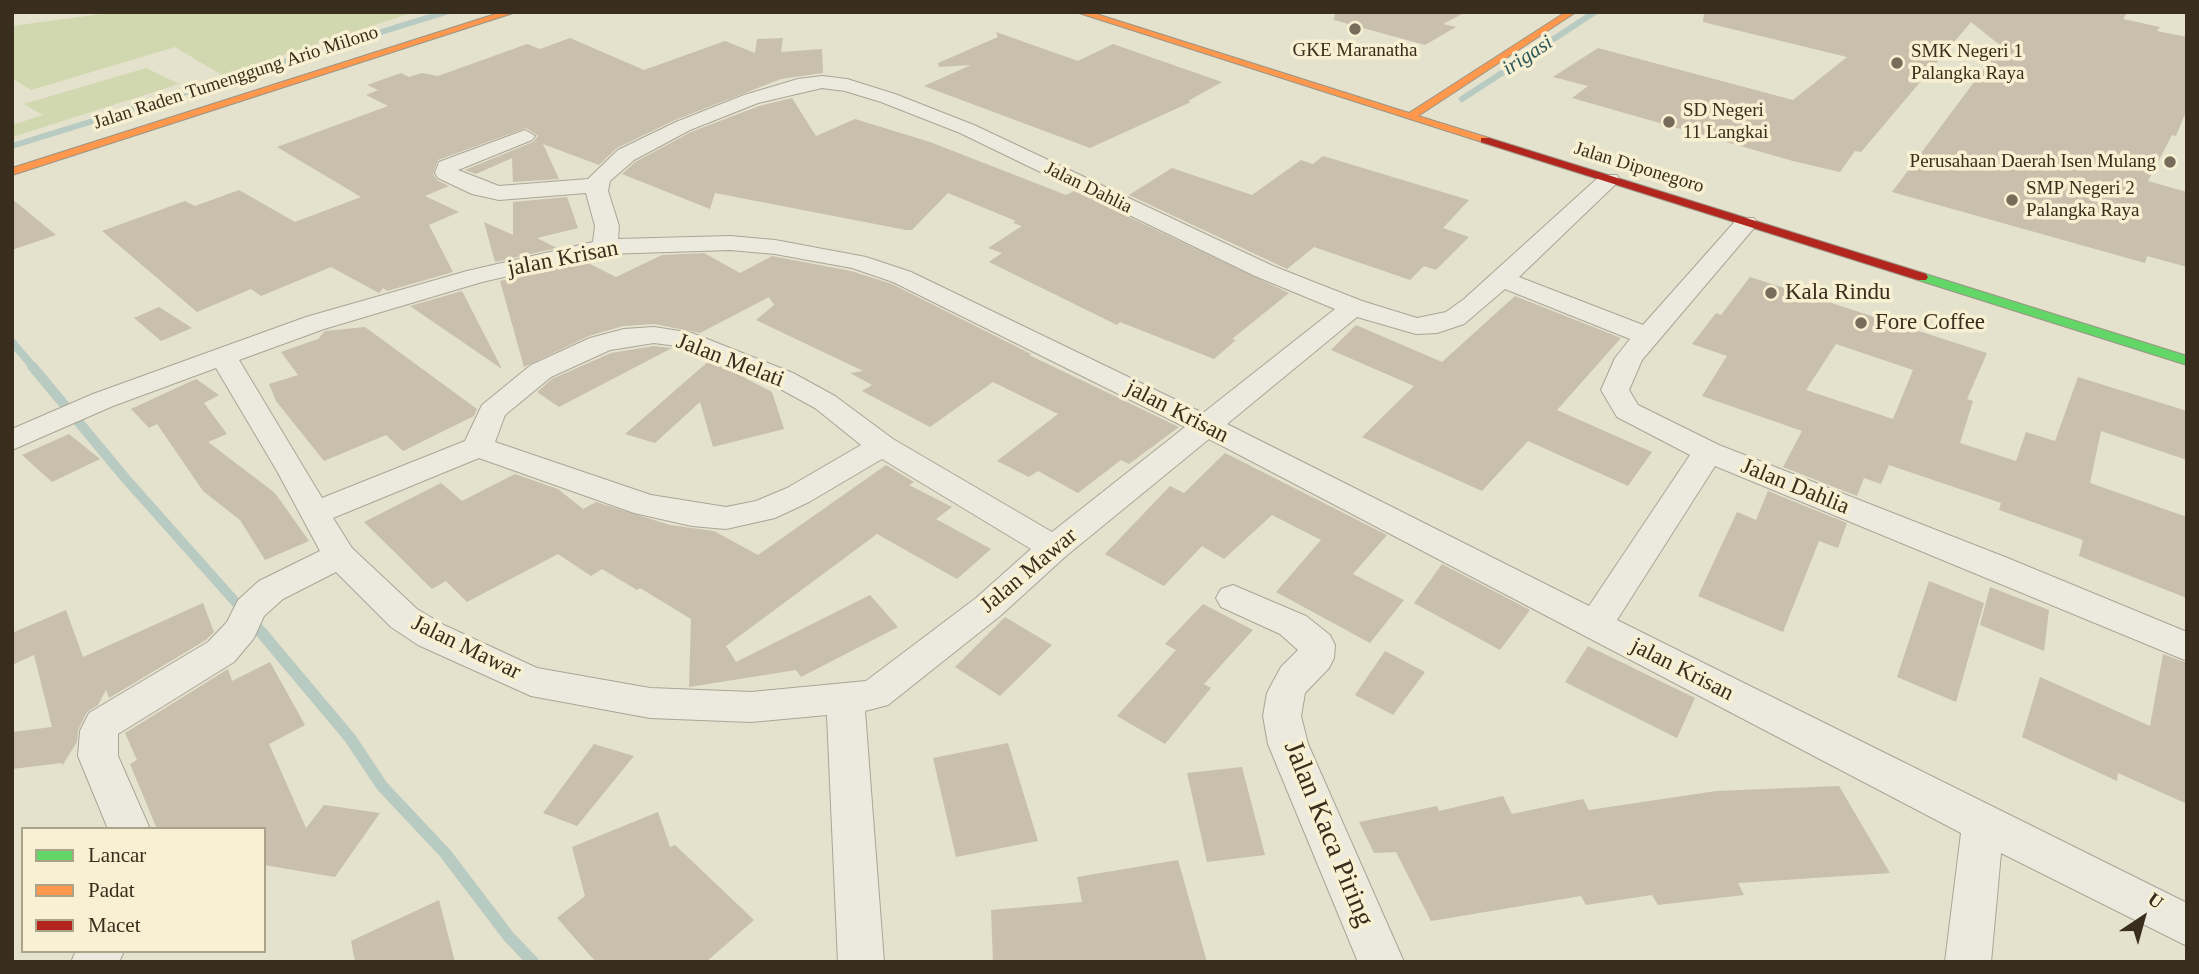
<!DOCTYPE html>
<html>
<head>
<meta charset="utf-8">
<style>
	body { margin:0 }
	#map { position:relative; width:2199px; height:974px; overflow:hidden; background:#e4e1cc; font-family:Georgia,serif }
	canvas { display:block }
	.frame { position:absolute; inset:0; border:14px solid #392e1d; pointer-events:none }
	.legend { position:absolute; left:21px; top:827px; width:245px; height:126px; box-sizing:border-box; background:#f7f0d2; border:2px solid #aba28a; margin:0; padding:9px 12px; list-style:none; font-size:21px; color:#392e1d }
	.legend li { display:flex; align-items:center; gap:14px; height:35px }
	.legend b { width:35px; border:2px solid #aba28a }
	.north { position:absolute; left:2108px; top:883px; width:70px; height:70px; -webkit-text-stroke:5px #f7f0d2; paint-order:stroke; rotate:36deg; font-size:19px; font-weight:700; line-height:28px; text-align:center; color:#392e1d }
	.north::after { content:''; display:block; margin:auto; width:24px; height:32px; background:#392e1d; clip-path:polygon(50% 0,100% 100%,50% 72%,0 100%) }
</style>
</head>
<body>
<div id="map">
<canvas width="2199" height="974"></canvas>
<div class="frame"></div>
<ul class="legend">
<li><b style="height:9px;background:#63d668"></b>Lancar</li>
<li><b style="height:9px;background:#ff974d"></b>Padat</li>
<li><b style="height:9px;background:#b3261e"></b>Macet</li>
</ul>
<div class="north">U</div>
</div>
<script>
const context = document.querySelector('canvas').getContext('2d');
context.lineJoin = 'round';
function fillPath(path, color) { context.fillStyle = color; context.fill(path, 'evenodd'); }
const toPath = rows => new Path2D(rows.map(r => 'M' + r).join(''));
function trace(path, color, width, dash) { context.strokeStyle = color; context.lineWidth = width; context.lineCap = dash ? 'butt' : 'round'; context.setLineDash(dash || []); context.stroke(path); }
function label(font, color, halo, rows, align = 'center') {
  context.font = font + ' Georgia,serif'; context.lineWidth = 7; context.setLineDash([]); context.textBaseline = 'middle'; context.strokeStyle = halo; context.fillStyle = color; for (const [text, x, y, turn = 0] of rows) {
    context.save(); context.translate(x, y); context.rotate((+turn || 0) * Math.PI / 180); context.textAlign = isNaN(turn) ? turn : align; if (halo) context.strokeText(text, 0, 0); context.fillText(text, 0, 0); context.restore();
  }
}
fillPath(toPath([
	[117,12,414,12,222,75,175,47,31,90,12,78,12,26],
	[146,68,179,84,12,137,12,125,43,115,24,104]
]), '#d1d7ae');
trace(toPath([
	[1462,99,1595,12],
	[12,146,446,12]
]), '#b8cbc2', 6);
trace(toPath([
	[12,342,34,368]
]), '#b8cbc2', 8);
trace(toPath([
	[32,366,126,479,263,633]
]), '#b8cbc2', 10);
trace(toPath([
	[261,632,350,738,382,786,445,853,509,937,533,962]
]), '#b8cbc2', 12);
fillPath(toPath([
	[1335,12,1466,12,1443,24,1456,27,1425,45,1334,20],
	[1704,12,2128,12,2123,19,2160,27,2157,31,2187,37,2187,109,2176,136,2172,135,2148,181,2187,192,2187,267,2147,256,2145,263,1892,192,2001,46,1971,22,1861,152,1855,151,1840,172,1793,161,1572,98,1588,86,1553,77,1598,48,1793,100,1847,57,1703,22],
	[996,32,1078,61,1113,44,1222,82,1188,101,1191,102,1090,148,924,86,971,65,939,67,938,63,998,37],
	[570,38,644,70,725,41,755,53,757,39,783,38,781,52,822,49,823,73,781,79,675,120,617,148,599,165,543,144,559,179,513,182,512,158,476,174,465,170,533,142,538,136,526,128,438,160,433,174,437,180,449,186,425,196,459,212,429,225,453,272,387,291,383,288,379,293,331,267,261,296,251,289,197,312,102,231,185,201,195,206,239,190,295,222,361,197,277,147,388,106,366,95,378,90,367,85,401,73,409,77,422,73,438,76,527,44,540,49],
	[792,98,816,136,855,119,930,142,1066,195,1074,191,1289,293,1232,339,1236,340,1214,359,1120,322,1117,325,989,262,1002,253,988,248,1022,226,1013,223,1016,221,948,193,912,230,906,230,715,193,710,209,622,174,635,162,691,132,759,106],
	[1323,156,1469,200,1443,228,1469,237,1436,270,1424,266,1410,280,1314,247,1287,269,1129,195,1172,168,1252,195,1301,160,1313,164],
	[567,197,578,228,537,238,557,248,495,262,484,222,513,235,513,202],
	[12,199,56,235,12,250],
	[704,253,740,273,772,256,851,271,892,284,1031,354,1029,355,1179,427,1129,464,1121,460,1078,493,1038,471,1029,477,997,461,1058,414,993,382,930,427,862,391,872,385,850,373,863,371,756,320,774,305,769,297,700,333,654,324,623,326,589,336,524,367,500,281,584,261,616,277,662,255],
	[1750,277,1987,353,1967,399,1973,401,1960,443,2016,461,2026,432,2055,441,2078,377,2187,411,2187,460,2101,431,2090,483,2187,517,2187,598,2079,556,2083,540,1999,510,2001,503,1889,465,1881,484,1864,478,1857,496,1783,467,1802,431,1702,396,1727,356,1692,344,1716,313,1721,315],
	[1836,344,1913,370,1893,419,1806,390],
	[462,291,502,369,410,306],
	[1515,296,1621,338,1557,410,1652,452,1628,486,1528,441,1482,491,1362,437,1414,386,1331,350,1356,325,1442,362],
	[159,307,192,328,161,341,134,318],
	[365,327,477,409,474,416,403,451,386,435,324,461,276,401,269,384,298,375,281,352,318,339,325,331],
	[654,346,672,348,559,407,537,392,552,379,611,353],
	[710,360,772,392,784,429,713,447,700,402,655,443,625,434],
	[196,379,219,395,204,403,227,434,208,442,275,493,309,541,265,560,240,520,203,491,157,424,149,428,131,409],
	[69,434,100,459,52,482,22,455],
	[1225,453,1387,535,1353,574,1404,600,1370,643,1276,592,1321,540,1272,515,1224,559,1202,546,1164,586,1105,554,1170,486,1184,493],
	[886,465,914,482,909,485,952,507,936,519,991,549,957,579,877,534,726,646,736,662,870,595,898,627,801,677,796,670,689,687,691,619,640,588,637,590,602,569,591,576,558,554,467,602,446,581,432,589,364,522,441,483,462,501,515,474,558,489,583,509,596,502,670,525,714,531,758,555],
	[1768,491,1847,523,1838,548,1819,541,1783,632,1698,596,1737,512,1756,520],
	[1442,564,1530,610,1500,650,1414,603],
	[1929,581,1984,603,1956,702,1897,677],
	[1990,587,2049,610,2044,651,1980,625],
	[203,603,214,632,206,640,109,698,106,690,98,705,87,712,78,730,77,742,62,766,62,763,12,769,12,732,52,727,34,655,12,665,12,633,66,610,83,657],
	[1203,604,1253,630,1204,684,1211,688,1165,744,1117,716,1176,650,1165,644],
	[1005,617,1052,645,1000,696,955,667],
	[1588,646,1695,698,1677,738,1565,682],
	[1385,651,1425,672,1393,715,1355,695],
	[2163,654,2187,663,2187,804,2118,773,2117,781,2022,737,2040,677,2150,726],
	[270,662,305,725,269,744,306,828,324,805,380,813,335,877,264,865,264,829,157,829,130,764,137,760,125,733,228,669,232,681],
	[1008,743,1038,841,956,857,933,758],
	[594,744,634,756,577,826,543,813],
	[1242,767,1265,855,1207,862,1187,773],
	[1839,786,1890,873,1738,883,1744,895,1658,905,1652,895,1586,905,1581,896,1431,921,1396,852,1374,853,1359,822,1437,806,1439,811,1503,796,1512,814,1583,799,1589,810,1716,791],
	[658,812,670,847,675,845,754,920,706,962,596,962,557,918,585,896,572,847],
	[1178,860,1207,962,993,962,991,910,1082,902,1077,877],
	[439,900,455,962,355,962,351,941]
]), '#c8bfad');
const street = toPath([
	[822,76,847,79,895,94,974,125,1273,266,1362,301,1417,318,1446,312,1464,299,1601,175,1617,175,1620,180,1519,277,1643,325,1738,218,1754,218,1758,223,1754,228,1642,360,1629,390,1638,405,1719,445,2010,559,2187,632,2187,661,1715,466,1617,620,2187,903,2187,946,2001,853,1991,962,1945,962,1961,833,1209,439,1066,556,1000,616,888,705,865,711,884,962,838,962,827,715,751,722,650,718,531,696,418,645,391,627,336,572,283,599,264,616,254,638,234,662,118,734,118,756,150,829,108,829,78,756,80,731,89,713,208,642,227,622,238,600,259,581,320,551,277,471,216,368,113,406,12,450,12,429,93,394,306,317,467,271,593,242,595,226,586,193,499,200,472,194,438,178,435,173,439,162,525,130,535,136,532,140,458,170,499,186,588,179,618,150,676,122,744,95,798,79,822,76],
	[822,88,845,91,881,102,960,133,1255,276,1335,309,1203,413,911,272,866,257,775,240,730,236,618,239,619,226,608,191,610,181,634,160,690,130,758,103,822,88],
	[730,250,775,254,852,268,893,282,1185,427,1052,532,893,439,835,396,793,373,692,333,654,327,624,329,590,338,531,365,482,405,465,441,322,498,239,360,324,329,482,282,605,254,730,250],
	[1505,289,1630,339,1615,358,1601,390,1617,417,1690,455,1589,606,1227,424,1357,317,1416,334,1437,333,1464,324,1505,289],
	[654,343,677,346,716,360,773,385,815,408,861,445,787,488,756,501,726,507,651,495,495,442,505,415,551,377,610,350,654,343],
	[479,458,634,513,692,526,726,529,775,518,809,502,882,459,1031,549,976,598,866,681,751,692,650,688,537,668,444,625,417,609,352,548,333,518,479,458],
	[1233,585,1306,616,1330,635,1335,645,1334,658,1329,668,1305,693,1301,716,1308,744,1404,962,1358,962,1268,744,1263,716,1267,693,1281,667,1298,650,1280,634,1221,607,1216,598,1221,589,1233,585],
	[76,951,124,951,119,962,71,962,76,951]
]);
const fast = toPath([
	[1922,273,2187,356,2187,365,1918,280,1918,274,1922,273]
]);
const slow = toPath([
	[502,12,516,12,12,175,12,168,502,12],
	[1076,12,1090,12,1409,113,1566,12,1576,12,1418,116,1489,138,1489,142,1485,143,1076,12]
]);
const jam = toPath([
	[1481,138,1489,138,1926,274,1928,277,1926,280,1918,280,1481,142,1481,138]
]);
trace(street, '#aaa596', 2);
trace(fast, '#999586', 2);
trace(slow, '#999586', 2);
trace(jam, '#999586', 2);
fillPath(street, '#eceadf');
fillPath(fast, '#63d668');
fillPath(slow, '#ff974d');
fillPath(jam, '#b3261e');
for (const [x, y, r, color] of [
	[1355,29,7,"#756d5a"],
	[1897,63,7,"#756d5a"],
	[1669,122,7,"#756d5a"],
	[2170,162,7,"#756d5a"],
	[2012,200,7,"#756d5a"],
	[1771,293,7,"#756d5a"],
	[1861,323,7,"#756d5a"]
]) { const dot = new Path2D(); dot.arc(x, y, r, 0, 2 * Math.PI); context.fillStyle = color; context.fill(dot); trace(dot, '#f7f0d2', 2.5); }
label('19px', '#392e1d', '#f7f0d2', [
	["GKE Maranatha",1355,51,"center"],
	["SMK Negeri 1",1911,52],
	["Palangka Raya",1911,74],
	["SD Negeri",1683,111],
	["11 Langkai",1683,133],
	["Perusahaan Daerah Isen Mulang",2156,162,"right"],
	["SMP Negeri 2",2026,189],
	["Palangka Raya",2026,211]
], 'left');
label('19px', '#392e1d', '#f7f0d2', [
	["Jalan Raden Tumenggung Ario Milono",236,78,-18],
	["Jalan Diponegoro",1639,168,17],
	["Jalan Dahlia",1088,188,26]
]);
label('italic 21px', '#2c575a', '#f7f0d2', [
	["irigasi",1528,56,-33]
]);
label('23px', '#392e1d', '#f7f0d2', [
	["jalan Krisan",563,259,-11],
	["Jalan Melati",730,361,21],
	["jalan Krisan",1177,412,27],
	["Jalan Dahlia",1795,487,22],
	["Jalan Mawar",1029,571,-40],
	["Jalan Mawar",466,648,26],
	["jalan Krisan",1682,670,27]
]);
label('23px', '#392e1d', '#f7f0d2', [
	["Kala Rindu",1785,293],
	["Fore Coffee",1875,323]
], 'left');
label('28px', '#392e1d', '#f7f0d2', [
	["Jalan Kaca Piring",1328,834,68]
]);
</script>
</body>
</html>
